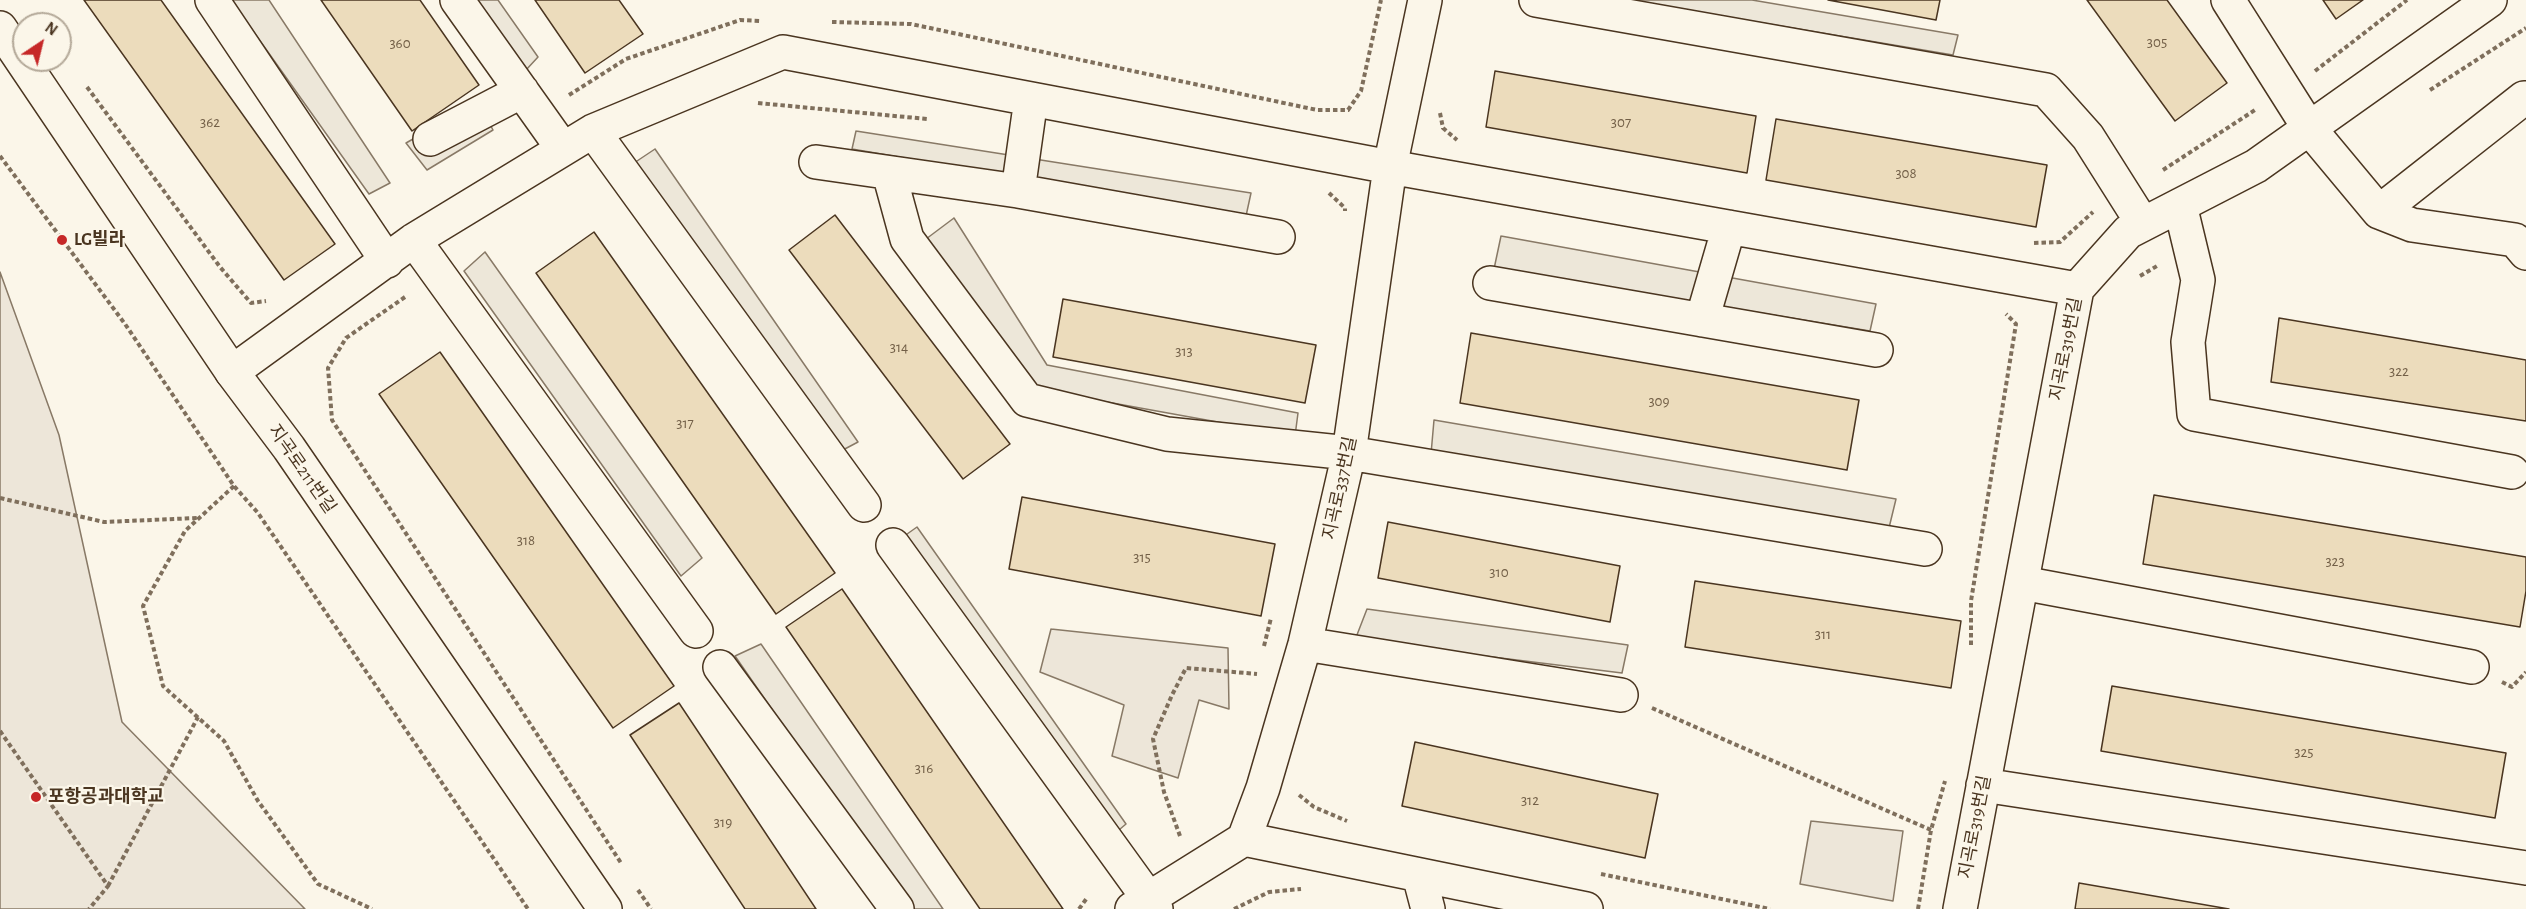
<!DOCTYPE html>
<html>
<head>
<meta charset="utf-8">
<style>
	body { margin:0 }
	#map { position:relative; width:2526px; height:909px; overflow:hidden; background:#fbf6e9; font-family:"Alegreya Sans",sans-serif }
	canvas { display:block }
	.north { position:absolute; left:12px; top:12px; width:60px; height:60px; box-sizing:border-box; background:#fbf6e9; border:2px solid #b4a999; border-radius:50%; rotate:35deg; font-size:16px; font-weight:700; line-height:24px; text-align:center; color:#4a3520 }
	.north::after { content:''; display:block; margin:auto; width:21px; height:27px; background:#c62828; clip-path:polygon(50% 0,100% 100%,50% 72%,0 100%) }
</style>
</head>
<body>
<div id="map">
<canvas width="2526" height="909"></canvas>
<div class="north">N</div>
</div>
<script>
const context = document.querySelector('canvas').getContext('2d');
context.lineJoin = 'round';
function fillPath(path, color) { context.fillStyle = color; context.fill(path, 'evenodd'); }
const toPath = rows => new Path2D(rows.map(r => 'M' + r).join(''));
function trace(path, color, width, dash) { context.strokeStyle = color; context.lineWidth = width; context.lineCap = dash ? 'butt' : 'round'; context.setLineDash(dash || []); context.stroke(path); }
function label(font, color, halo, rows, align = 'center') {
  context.font = font + ' "Alegreya Sans","Noto Sans KR",sans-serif'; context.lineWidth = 4.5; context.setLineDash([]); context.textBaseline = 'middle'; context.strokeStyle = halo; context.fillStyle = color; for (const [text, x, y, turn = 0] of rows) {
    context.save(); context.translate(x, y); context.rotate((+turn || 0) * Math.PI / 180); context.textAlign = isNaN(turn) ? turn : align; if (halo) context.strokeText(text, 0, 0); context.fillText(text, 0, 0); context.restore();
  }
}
const green = toPath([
	[0,272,59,435,122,722,305,909,0,909,0,272],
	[1051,629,1228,648,1229,709,1199,700,1178,778,1112,756,1124,705,1040,672,1051,629],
	[1811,821,1903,831,1893,901,1800,884,1811,821]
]);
fillPath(green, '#ede6d9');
trace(green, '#887966', 1.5);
const parking = toPath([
	[231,0,269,0,390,183,369,194,231,0],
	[474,0,498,0,538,57,526,70,474,0],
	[1626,0,1752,0,1958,35,1953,55,1626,0],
	[478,102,493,130,427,170,406,143,478,102],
	[856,131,1251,193,1246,216,852,149,856,131],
	[655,149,858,442,841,451,631,165,655,149],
	[954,218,1047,365,1298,413,1295,436,1035,389,926,239,954,218],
	[1501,236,1876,304,1870,331,1494,269,1501,236],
	[485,252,702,558,681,576,464,271,485,252],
	[1434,420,1896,499,1888,532,1431,454,1434,420],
	[917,527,1126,824,1113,835,900,539,917,527],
	[1367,609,1628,645,1622,673,1355,640,1367,609],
	[761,644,943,909,910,909,735,656,761,644]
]);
fillPath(parking, '#ede7d9');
trace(parking, '#887966', 1.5);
const building = toPath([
	[84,0,161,0,335,244,284,280,84,0],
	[321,0,420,0,479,85,412,131,321,0],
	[535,0,619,0,643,34,585,73,535,0],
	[1828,0,1940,0,1936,20,1828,0],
	[2087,0,2167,0,2227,83,2175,121,2087,0],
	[2323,0,2363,0,2336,19,2323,0],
	[1495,71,1756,116,1747,173,1486,127,1495,71],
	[1776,119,2047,165,2036,227,1766,180,1776,119],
	[835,215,1010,444,963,479,789,250,835,215],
	[594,232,835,573,776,614,536,273,594,232],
	[1063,299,1316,345,1305,403,1053,357,1063,299],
	[2279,318,2526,360,2526,421,2271,382,2279,318],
	[1471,333,1859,400,1847,470,1460,403,1471,333],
	[440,352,674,686,613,728,379,394,440,352],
	[2154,495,2526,557,2526,591,2520,627,2143,564,2154,495],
	[1022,497,1275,544,1261,616,1009,569,1022,497],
	[1388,522,1620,566,1610,622,1378,578,1388,522],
	[1695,581,1961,621,1951,688,1685,647,1695,581],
	[842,589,1063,909,980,909,786,627,842,589],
	[2112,686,2506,753,2495,818,2101,751,2112,686],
	[679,703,816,909,745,909,630,735,679,703],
	[1415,742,1658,794,1645,858,1402,806,1415,742],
	[2079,883,2229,909,2075,909,2079,883]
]);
fillPath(building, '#ecdcbc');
trace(building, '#4a3520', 1.5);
const minor = toPath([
	[212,0,387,261],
	[457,0,563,149],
	[1536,0,2046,90,2088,137,2143,224],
	[2228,0,2309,128,2379,212,2524,98],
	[593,131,864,505],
	[430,139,522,91],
	[816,162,1018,191,1278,237],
	[889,173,907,239,1027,400,1167,434,1349,453,1925,549],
	[1018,191,1031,99],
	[2180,205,2198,280,2188,342,2194,414,2512,472],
	[2379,212,2412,225,2515,240,2526,253],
	[414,240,696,631],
	[1490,283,1876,350],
	[1702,320,1729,227],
	[232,372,414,240,593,131,783,52,1390,167,2077,289],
	[893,545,1156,909],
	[2022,583,2472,667],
	[1305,644,1621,695],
	[720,667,897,909],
	[1983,785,2526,868],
	[1244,839,1586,909],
	[1419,875,1428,909],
	[1132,909,1244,839,1263,788,1305,644,1349,453,1390,167,1425,0],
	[1960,909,2077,289,2128,232,2256,166,2490,0]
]);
const major = toPath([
	[0,28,232,372,289,448,605,909]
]);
trace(minor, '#4a3520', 36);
trace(major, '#4a3520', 36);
trace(toPath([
	[832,22,911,24,1317,110,1348,110,1361,91,1381,0],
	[2315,71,2407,0],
	[87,87,220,267,251,303,266,301],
	[2430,90,2526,28],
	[569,95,626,59,740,20,761,21],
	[758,103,927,119],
	[1440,113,1443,128,1457,140],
	[0,156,125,324,234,486,258,513,528,909],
	[2163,170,2255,110],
	[1329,193,1345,208,1345,211],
	[2034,243,2060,242,2093,212],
	[2140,276,2157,266],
	[405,297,346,338,328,368,332,420,621,863],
	[234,486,185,531,143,606,163,686,224,741,258,801,318,884,372,909],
	[0,498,104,522,197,518],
	[1971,645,1971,601,2016,324,2006,314],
	[1264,646,1271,618],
	[2502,682,2512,687,2526,672],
	[1652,708,1931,830],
	[0,731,108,886,89,909],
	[1299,795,1314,807,1347,821],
	[1180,836,1164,792,1153,739,1172,695,1186,668,1257,674],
	[1601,874,1770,909],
	[108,886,198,717],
	[638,890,651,909],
	[1079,909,1087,898],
	[1234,909,1269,892,1301,889],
	[1918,909,1931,830,1945,781]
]), '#7f6f5c', 4, [4.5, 3]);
trace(minor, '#fbf6e9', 33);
trace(major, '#fbf6e9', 33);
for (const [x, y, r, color] of [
	[62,240,6,"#c62828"],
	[36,797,6,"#c62828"]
]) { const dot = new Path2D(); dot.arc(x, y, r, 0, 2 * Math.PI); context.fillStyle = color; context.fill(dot); trace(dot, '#fbf6e9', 2); }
label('15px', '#725f47', null, [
	["305",2157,42],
	["360",400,43],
	["362",210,122],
	["307",1621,122],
	["308",1906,173],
	["314",899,347],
	["313",1184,351],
	["322",2399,371],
	["309",1659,401],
	["317",685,423],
	["318",526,540],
	["315",1142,557],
	["323",2335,561],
	["310",1499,572],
	["311",1823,634],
	["325",2304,752],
	["316",924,768],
	["312",1530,800],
	["319",723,822]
]);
label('bold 18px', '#4a3520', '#fbf6e9', [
	["LG빌라",74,240],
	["포항공과대학교",48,797]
], 'left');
label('18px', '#4a3520', '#fbf6e9', [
	["지곡로319번길",2066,349,-79],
	["지곡로211번길",302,469,55],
	["지곡로337번길",1340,488,-78],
	["지곡로319번길",1975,827,-79]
]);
</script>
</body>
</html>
